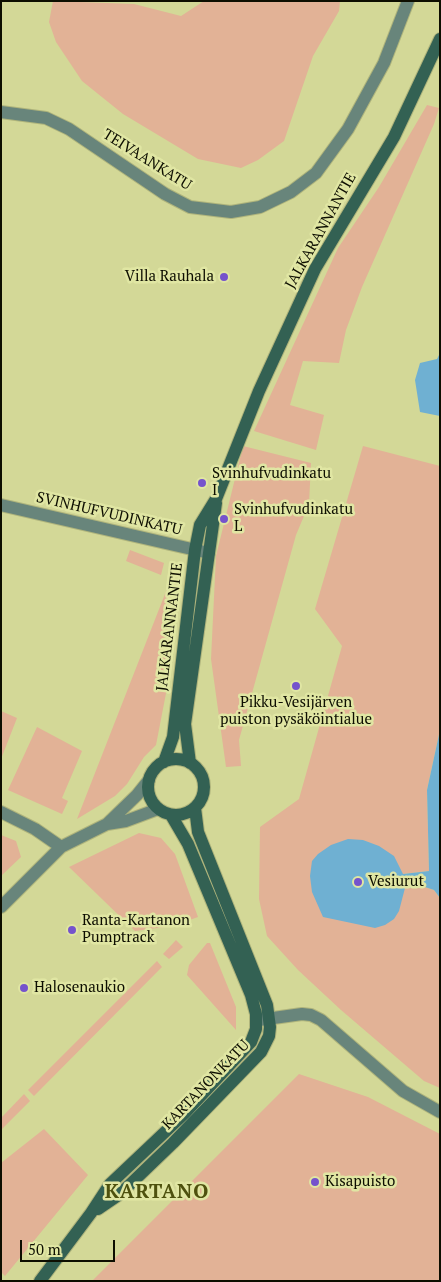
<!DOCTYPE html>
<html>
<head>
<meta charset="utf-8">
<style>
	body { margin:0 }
	#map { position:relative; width:441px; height:1282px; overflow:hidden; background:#d3d897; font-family:"PT Serif",serif }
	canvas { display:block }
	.frame { position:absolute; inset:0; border:2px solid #0d0e00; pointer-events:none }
	.scale { position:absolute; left:20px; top:1240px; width:95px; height:22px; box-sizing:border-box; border:2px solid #0d0e00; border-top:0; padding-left:6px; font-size:15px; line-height:18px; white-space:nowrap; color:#0d0e00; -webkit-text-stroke:4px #e0e6a3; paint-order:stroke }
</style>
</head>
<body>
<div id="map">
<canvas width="441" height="1282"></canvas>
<div class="frame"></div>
<div class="scale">50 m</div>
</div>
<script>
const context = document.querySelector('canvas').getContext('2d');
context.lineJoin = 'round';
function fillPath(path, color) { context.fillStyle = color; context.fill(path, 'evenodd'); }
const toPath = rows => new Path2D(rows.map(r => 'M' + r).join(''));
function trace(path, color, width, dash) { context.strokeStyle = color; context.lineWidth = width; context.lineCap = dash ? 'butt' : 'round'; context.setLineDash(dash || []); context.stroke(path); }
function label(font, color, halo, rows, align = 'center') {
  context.font = font + ' "PT Serif",serif'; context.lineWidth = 5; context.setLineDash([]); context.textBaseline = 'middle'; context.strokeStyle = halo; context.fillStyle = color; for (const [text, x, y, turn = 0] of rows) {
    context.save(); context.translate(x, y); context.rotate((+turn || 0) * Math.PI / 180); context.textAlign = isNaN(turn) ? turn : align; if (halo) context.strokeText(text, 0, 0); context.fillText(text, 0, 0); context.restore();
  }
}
fillPath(toPath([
	[53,1,134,4,181,16,204,1,340,1,339,11,313,56,284,141,258,160,241,168,198,159,123,114,82,81,56,42,49,22],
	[427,105,439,108,434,124,362,287,346,330,339,363,303,361,290,405,324,415,316,450,254,431,338,248,379,187],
	[243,446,311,463,309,504,296,535,239,740,241,766,226,767,211,659,216,556],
	[363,446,440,466,440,730,427,790,429,871,403,874,405,887,425,887,434,890,440,898,440,1088,424,1081,341,1010,298,970,267,936,259,899,260,827,299,799,342,646,315,609],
	[130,550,164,563,161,575,126,561],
	[172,576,177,584,176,605,168,683,156,745,144,757,127,784,115,796,77,819],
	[1,711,17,718,1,759],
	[37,727,82,751,62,798,68,801,62,814,8,790],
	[139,833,161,838,175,854,198,917,173,926,135,931,69,867],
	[1,835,16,841,21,857,1,876],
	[176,940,183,947,169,959,163,954],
	[207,943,210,943,236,1007,236,1030,187,975,189,965],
	[157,961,162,967,34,1096,28,1090],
	[299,1074,368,1097,440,1134,440,1281,92,1281],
	[24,1094,30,1101,1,1130,1,1118],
	[44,1129,88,1175,5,1276,1,1272,1,1163]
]), '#e2b296');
fillPath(toPath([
	[440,353,440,416,420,412,415,380,420,363,437,359],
	[440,730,440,898,434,890,425,887,405,888,399,911,394,919,385,925,375,928,323,917,312,892,310,876,312,861,318,854,331,845,348,839,363,840,379,846,394,856,403,874,429,871,427,790]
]), '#6fb0d2');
const street = toPath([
	[1,112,46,118,69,129,165,194,190,207,231,212,260,207,291,192,316,173,348,129,384,63,408,1],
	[1,505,209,553],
	[1,812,35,829,61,847],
	[107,824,126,821,158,809],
	[1,907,61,847,107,824,137,795,149,780],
	[259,1020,302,1014,311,1015,321,1020,403,1091,440,1112]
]);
const secondary = toPath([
	'148 787a28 28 0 1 1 56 0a28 28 0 1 1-56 0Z',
	[164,762,173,737,195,550,200,525,216,499,259,391,315,269,394,137,440,39],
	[190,763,185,724,216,503],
	[98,1209,120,1194,173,1143,261,1052,269,1036,270,1027,267,1005,198,832,195,808],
	[40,1281,91,1213,110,1184,184,1114,251,1042,256,1029,256,1014,251,995,188,844,171,815]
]);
trace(street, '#afb47c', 14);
trace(secondary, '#afb47c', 14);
trace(street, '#68857b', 12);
trace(secondary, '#336153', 12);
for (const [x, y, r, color] of [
	[224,277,5,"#7553cc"],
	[202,483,5,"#7553cc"],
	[224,519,5,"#7553cc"],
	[296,686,5,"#7553cc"],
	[358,882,5,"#7553cc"],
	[72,930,5,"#7553cc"],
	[24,988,5,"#7553cc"],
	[315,1182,5,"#7553cc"]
]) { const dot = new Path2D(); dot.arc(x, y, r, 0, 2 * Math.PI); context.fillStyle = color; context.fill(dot); trace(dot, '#e0e6a3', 2); }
label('15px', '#0d0e00', '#e0e6a3', [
	["TEIVAANKATU",147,160,32],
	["JALKARANNANTIE",321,231,-61],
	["SVINHUFVUDINKATU",109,514,13],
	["JALKARANNANTIE",170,627,-83],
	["KARTANONKATU",206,1085,-46]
]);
label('15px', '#0d0e00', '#e0e6a3', [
	["Villa Rauhala",214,277,"right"],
	["Svinhufvudinkatu",212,474],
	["I",212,491],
	["Svinhufvudinkatu",234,510],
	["L",234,527],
	["Pikku-Vesijärven",296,703,"center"],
	["puiston pysäköintialue",296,720,"center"],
	["Vesiurut",368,882],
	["Ranta-Kartanon",82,921],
	["Pumptrack",82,938],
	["Halosenaukio",34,988],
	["Kisapuisto",325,1182]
], 'left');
context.letterSpacing = '1px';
label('bold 20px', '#4e510e', '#e0e6a3', [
	["KARTANO",157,1192]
]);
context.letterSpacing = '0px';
</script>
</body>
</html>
